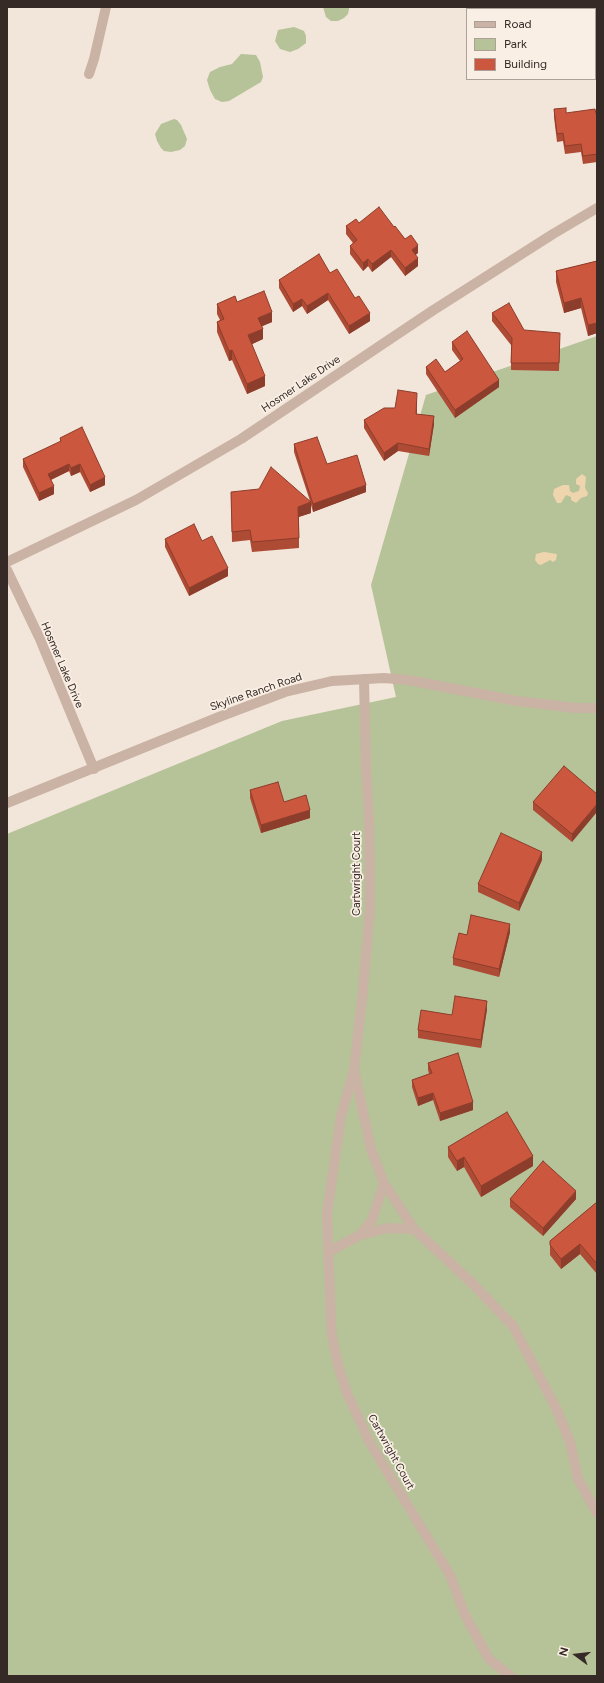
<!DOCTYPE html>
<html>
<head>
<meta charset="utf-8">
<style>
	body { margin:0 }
	#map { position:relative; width:604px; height:1683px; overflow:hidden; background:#f2e5d9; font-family:Figtree,sans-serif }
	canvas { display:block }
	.frame { position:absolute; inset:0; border:8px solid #362a26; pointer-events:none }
	.legend { position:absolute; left:466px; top:8px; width:130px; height:72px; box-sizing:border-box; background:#faefe5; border:1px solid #aca099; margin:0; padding:5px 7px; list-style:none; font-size:12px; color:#362a26 }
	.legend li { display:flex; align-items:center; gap:8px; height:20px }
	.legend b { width:20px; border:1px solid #aca099 }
	.north { position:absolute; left:556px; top:1635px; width:40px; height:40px; -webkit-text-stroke:3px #faefe5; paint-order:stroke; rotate:285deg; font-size:11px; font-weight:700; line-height:16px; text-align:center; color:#362a26 }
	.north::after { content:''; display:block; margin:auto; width:14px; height:18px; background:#362a26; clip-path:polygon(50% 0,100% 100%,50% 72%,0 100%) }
</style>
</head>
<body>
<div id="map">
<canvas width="604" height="1683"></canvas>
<div class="frame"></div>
<ul class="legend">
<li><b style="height:5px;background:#cab3a4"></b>Road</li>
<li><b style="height:11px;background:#b6c298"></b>Park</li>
<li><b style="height:11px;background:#ca573e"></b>Building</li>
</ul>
<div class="north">N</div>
</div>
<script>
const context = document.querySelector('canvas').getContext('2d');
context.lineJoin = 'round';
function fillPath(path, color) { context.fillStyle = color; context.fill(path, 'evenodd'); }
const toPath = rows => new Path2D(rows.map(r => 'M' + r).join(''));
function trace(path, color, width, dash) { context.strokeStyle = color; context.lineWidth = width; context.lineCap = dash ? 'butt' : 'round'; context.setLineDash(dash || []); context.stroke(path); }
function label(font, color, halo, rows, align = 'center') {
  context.font = font + ' Figtree,sans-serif'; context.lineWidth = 3.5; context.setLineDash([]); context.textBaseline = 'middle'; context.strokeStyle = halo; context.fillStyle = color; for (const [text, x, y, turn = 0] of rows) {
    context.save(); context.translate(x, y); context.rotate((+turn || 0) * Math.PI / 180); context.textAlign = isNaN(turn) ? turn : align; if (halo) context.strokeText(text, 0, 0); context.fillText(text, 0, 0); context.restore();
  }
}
fillPath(toPath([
	[323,7,349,7,349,9,348,14,344,18,338,21,331,21,326,17],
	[294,27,304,31,306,36,306,43,298,49,290,52,280,49,275,41,278,30],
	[241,54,256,55,260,62,263,77,261,82,229,101,222,102,215,99,210,90,207,80,210,72,220,67,232,64],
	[174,119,177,120,181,125,187,139,185,146,180,150,171,152,164,151,161,148,157,141,155,134,161,124],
	[597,336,597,1676,7,1676,7,834,282,721,396,697,371,585,426,395]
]), '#b6c298');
fillPath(toPath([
	[582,474,586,477,585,488,588,493,587,496,581,498,576,503,571,500,571,497,566,495,561,503,557,503,553,495,554,489,563,485,569,485,570,491,573,493,579,491,580,486,576,484,576,479],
	[544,552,557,554,556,560,553,562,550,560,541,565,538,564,535,560,536,554]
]), '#efd5ad');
trace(toPath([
	[89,74,94,59,106,7],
	[7,562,136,500,241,439,432,311,553,234,597,208],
	[7,570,40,639,94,769],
	[354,1070,363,990,370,908,369,819,366,769,364,679],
	[360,1235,372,1220,384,1183],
	[328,1252,360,1235,376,1231,387,1228,414,1229],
	[510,1676,489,1659,465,1615,450,1575,370,1443,347,1393,338,1365,332,1336,331,1323,327,1214,341,1116,354,1070,371,1149,384,1183,414,1229,475,1286,513,1326,556,1408,570,1442,578,1479,597,1513]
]), '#cab3a4', 10);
trace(toPath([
	[7,803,219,717,285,692,332,681,384,678,408,680,517,701,575,708,597,708]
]), '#cab3a4', 10);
fillPath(toPath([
	[554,109,566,113,597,114,597,162,583,164,581,152,565,154,563,141,557,142,554,117],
	[359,223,394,227,418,253,415,255,418,266,405,276,391,257,372,272,368,266,363,271,350,254,350,246,353,243,346,234,346,226],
	[597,261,597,333,588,336,581,308,564,313,556,282,556,271],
	[330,273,355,298,370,321,349,334,328,300,307,314,302,306,293,312,279,288,279,280],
	[237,302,272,322,262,326,263,339,252,344,265,386,247,394,232,360,229,361,217,332,217,322,220,320,217,314,217,304],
	[492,313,524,330,560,341,559,371,511,370,511,345,492,321],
	[452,342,499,387,455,418,426,374,426,367,445,372,460,361,452,350],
	[417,401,417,414,434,424,429,456,398,451,384,461,364,428,364,420],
	[60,438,105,485,90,492,80,472,71,476,69,471,51,480,54,494,39,501,23,467,23,459,60,442],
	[294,444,327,464,366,492,313,512,311,505,311,513,299,517,299,548,252,552,250,540,232,542,231,492,310,501,294,452],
	[165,539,202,541,228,576,189,596,165,547],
	[250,790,284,802,310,818,261,833,250,798],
	[597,794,572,842,533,810,533,802],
	[542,860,519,911,478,892,478,884],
	[510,932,499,977,453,965,453,958,467,935],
	[487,1009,481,1048,418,1038,418,1030,452,1015],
	[428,1063,473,1110,440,1121,433,1100,418,1106,412,1087,412,1080,429,1074,428,1070],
	[448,1147,533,1166,481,1197,464,1167,457,1171,448,1157],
	[510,1199,576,1199,543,1236,510,1207],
	[597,1202,597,1274,580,1254,561,1269,550,1255,550,1241]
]), '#ae4b35');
fillPath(toPath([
	[418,245,418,253,412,258,412,250],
	[391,250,391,257,372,272,372,264],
	[418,258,418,266,405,276,405,268],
	[368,259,368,266,363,271,363,263],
	[328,293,328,300,307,314,307,306],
	[581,298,581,308,564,313,564,303],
	[302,299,302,306,293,312,293,304],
	[272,312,272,322,258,328,258,318],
	[370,313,370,321,349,334,349,326],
	[597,323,597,333,588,336,588,325],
	[263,329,263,339,248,346,248,335],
	[232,350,232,360,229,361,229,351],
	[265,376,265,386,247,394,247,384],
	[499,380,499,387,455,418,455,410],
	[434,416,434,424,429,456,429,449],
	[398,443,398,451,384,461,384,453],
	[69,464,69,471,48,481,48,474],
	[80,464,80,472,71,476,71,468],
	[105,477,105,485,90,492,90,485],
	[366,485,366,492,313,512,313,504],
	[54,486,54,494,39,501,39,493],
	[311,502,311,513,298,517,298,507],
	[228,568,228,576,189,596,189,588],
	[597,804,597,812,572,842,572,834],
	[310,810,310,818,261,833,261,825],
	[542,852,542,860,519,911,519,903],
	[510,924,510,932,499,977,499,969],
	[487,1001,487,1009,481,1048,481,1040],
	[433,1093,433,1100,418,1106,418,1098],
	[473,1102,473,1110,440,1121,440,1113],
	[533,1156,533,1166,481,1197,481,1186],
	[464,1157,464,1167,457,1171,457,1161],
	[576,1191,576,1199,543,1236,543,1228],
	[580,1244,580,1254,561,1269,561,1259]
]), '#8d3d2b');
const building = toPath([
	[566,108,566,113,595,109,596,114,597,114,597,154,583,156,581,144,565,146,563,133,557,134,554,109,566,108],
	[379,207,394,227,395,226,405,239,411,235,418,245,412,250,418,258,405,268,391,250,372,264,368,259,363,263,350,246,357,240,346,226,356,219,359,223,379,207],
	[319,254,330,273,337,269,355,298,359,296,370,313,349,326,328,293,307,306,302,299,293,304,279,280,319,254],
	[597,261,597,323,588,325,581,298,564,303,556,271,597,261],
	[264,291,272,312,258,318,263,329,248,335,265,376,247,384,232,350,229,351,217,322,224,319,217,304,235,296,237,302,264,291],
	[509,303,524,330,560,333,559,363,511,363,512,338,492,313,509,303],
	[467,331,499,380,455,410,426,367,436,359,445,372,463,359,452,342,467,331],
	[398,390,417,393,416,414,434,416,429,449,398,443,384,453,364,420,384,408,395,408,398,390],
	[82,427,105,477,90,485,80,464,71,468,69,464,48,474,54,486,39,493,23,459,61,441,60,438,82,427],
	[317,437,327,464,357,455,366,485,313,504,294,444,317,437],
	[271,467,311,502,298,507,299,538,252,542,250,530,232,532,231,492,259,489,271,467],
	[194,524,202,541,212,536,228,568,189,588,165,539,194,524],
	[564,766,597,794,597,804,572,834,533,802,564,766],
	[278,782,284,802,306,795,310,810,261,825,250,790,278,782],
	[501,833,542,852,519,903,478,884,501,833],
	[471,915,510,924,499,969,453,958,459,933,467,935,471,915],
	[455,996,487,1001,481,1040,418,1030,421,1010,452,1015,455,996],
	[458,1053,473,1102,440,1113,433,1093,418,1098,412,1080,432,1073,428,1063,458,1053],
	[507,1112,533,1156,481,1186,464,1157,457,1161,448,1147,507,1112],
	[543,1161,576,1191,543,1228,510,1199,543,1161],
	[597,1202,597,1264,580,1244,561,1259,550,1245,550,1241,597,1202]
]);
fillPath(building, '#ca573e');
trace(building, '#8d3d2b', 1);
label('11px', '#362a26', '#faefe5', [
	["Hosmer Lake Drive",301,384,-34],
	["Hosmer Lake Drive",62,665,67],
	["Skyline Ranch Road",256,692,-19],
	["Cartwright Court",357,874,-90],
	["Cartwright Court",391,1452,61]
]);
</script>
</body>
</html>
